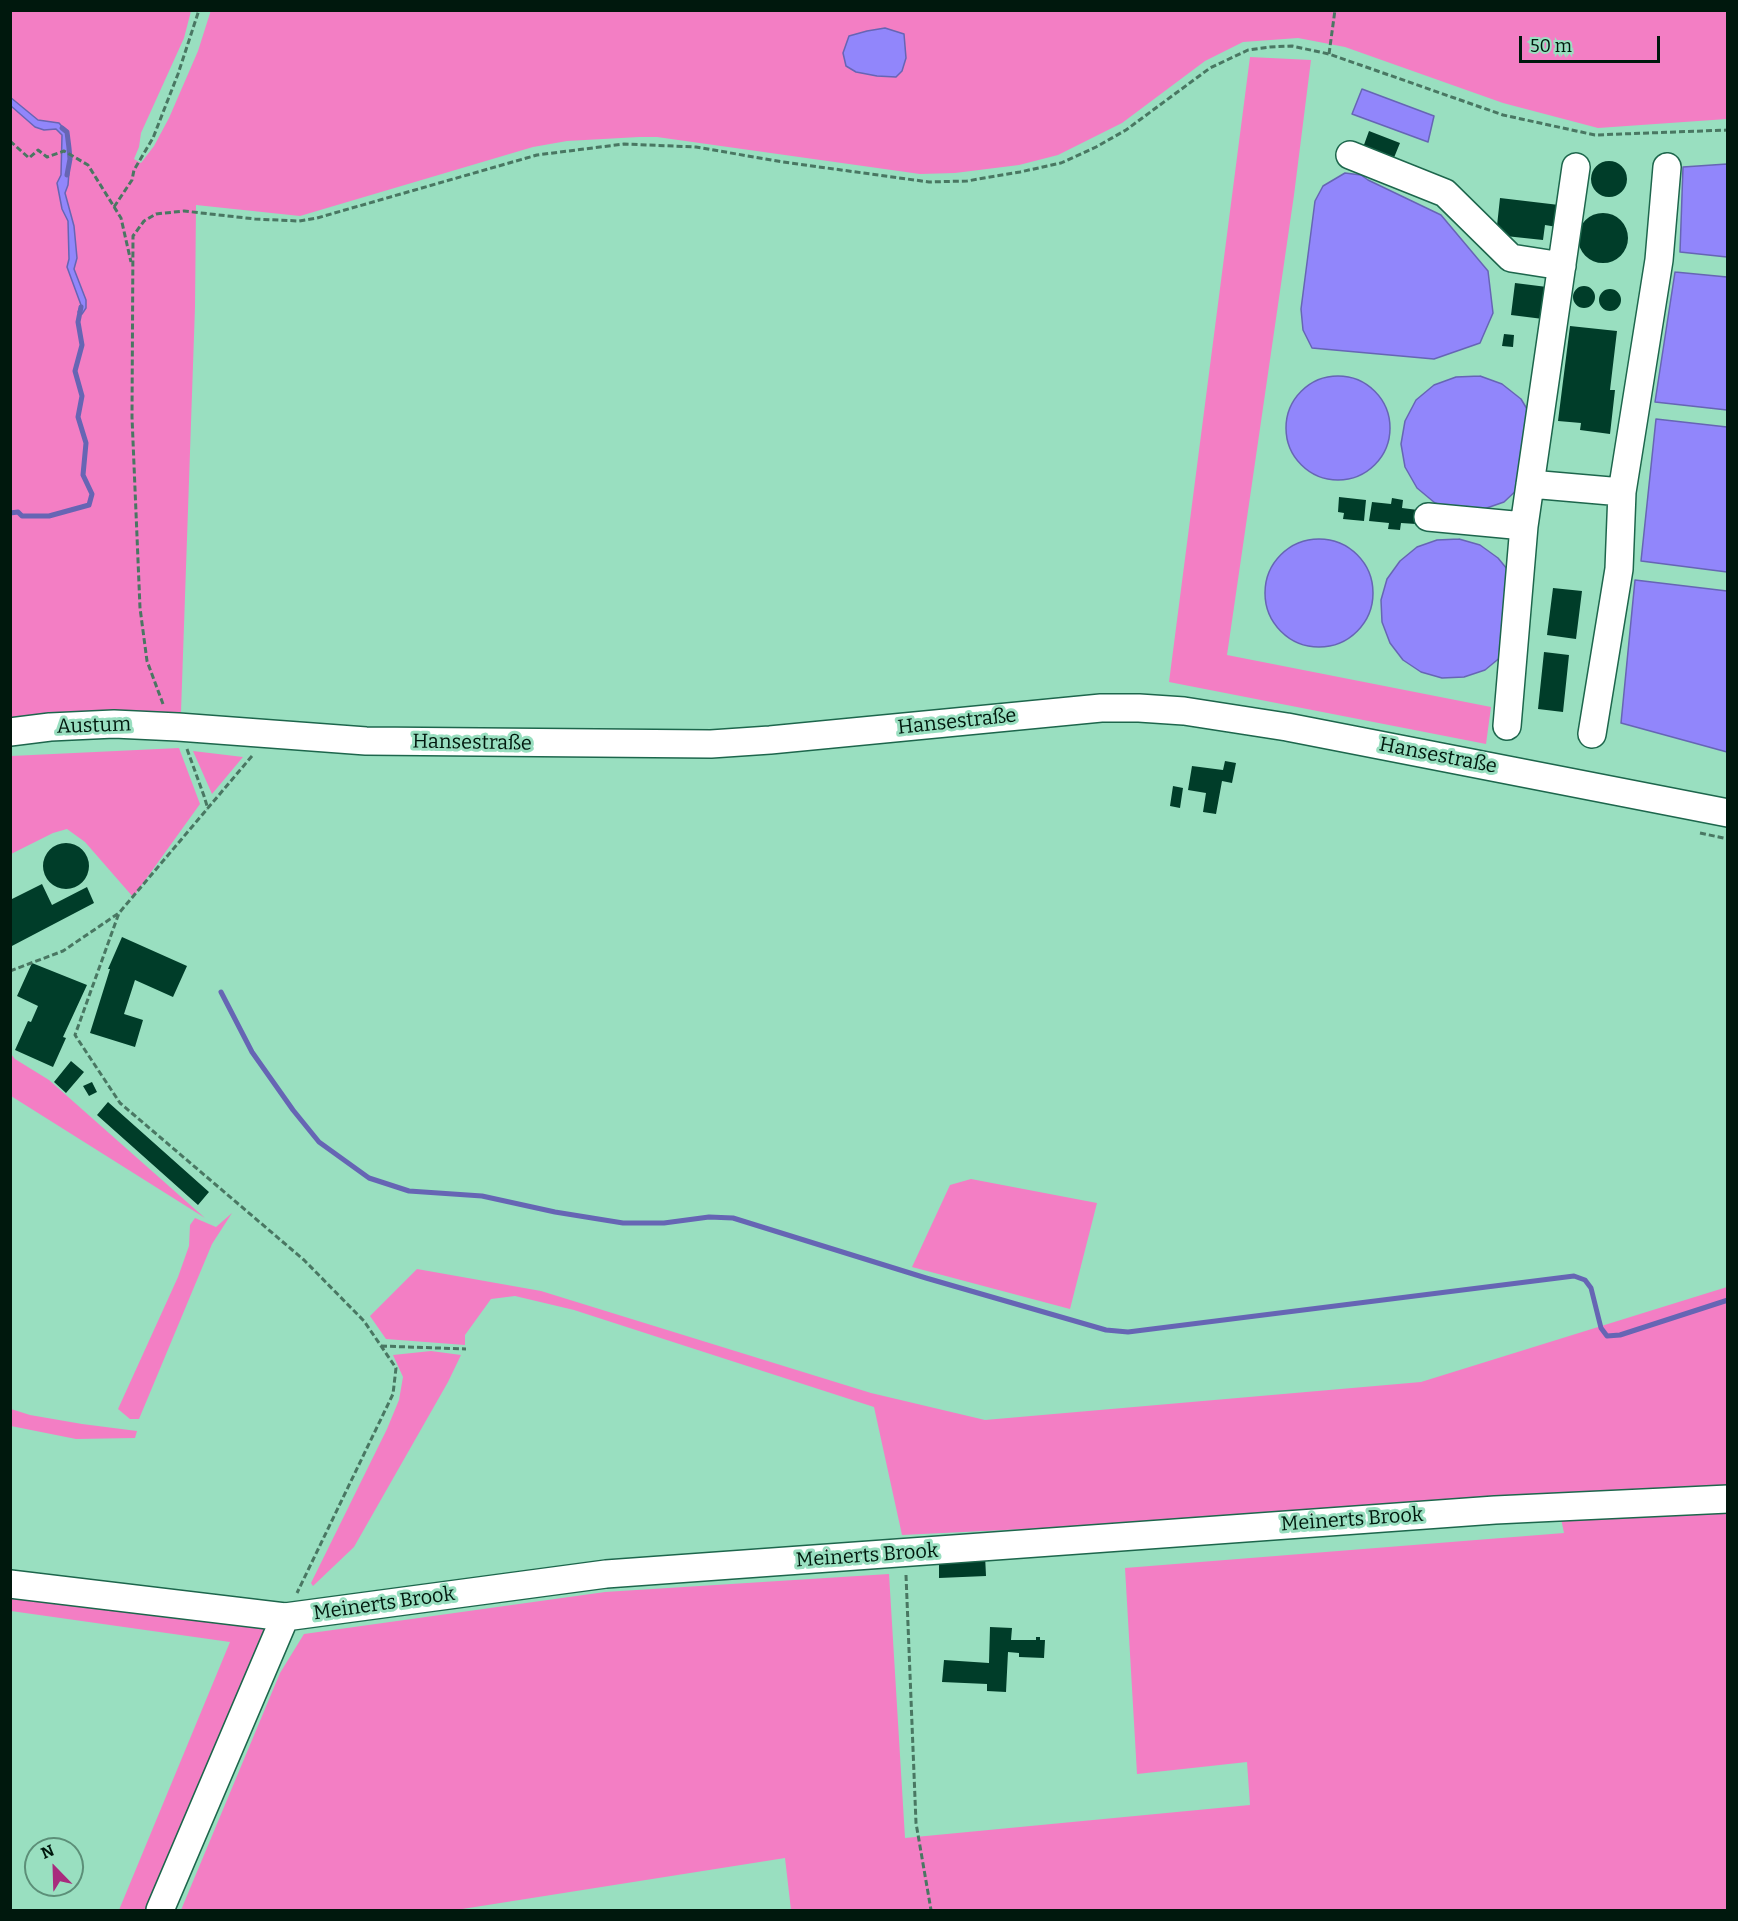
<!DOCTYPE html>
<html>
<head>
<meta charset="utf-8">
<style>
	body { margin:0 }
	#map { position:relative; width:1738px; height:1921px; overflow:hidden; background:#99dfc0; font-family:Bitter,serif }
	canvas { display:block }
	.frame { position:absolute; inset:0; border:12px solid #00180d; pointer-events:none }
	.north { position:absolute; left:24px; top:1837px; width:60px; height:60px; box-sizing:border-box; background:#99dfc0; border:2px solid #5c8f78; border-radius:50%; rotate:337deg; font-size:16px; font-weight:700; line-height:24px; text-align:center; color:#00180d }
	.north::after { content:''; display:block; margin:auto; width:21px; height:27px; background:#a82b7d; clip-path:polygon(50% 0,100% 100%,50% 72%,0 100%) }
	.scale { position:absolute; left:1519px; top:36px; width:141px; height:27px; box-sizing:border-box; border:3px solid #00180d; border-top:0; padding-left:8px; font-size:18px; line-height:21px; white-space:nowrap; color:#00180d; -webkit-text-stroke:4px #99dfc0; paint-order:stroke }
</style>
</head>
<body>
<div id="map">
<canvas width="1738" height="1921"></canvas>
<div class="frame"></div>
<div class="north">N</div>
<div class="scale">50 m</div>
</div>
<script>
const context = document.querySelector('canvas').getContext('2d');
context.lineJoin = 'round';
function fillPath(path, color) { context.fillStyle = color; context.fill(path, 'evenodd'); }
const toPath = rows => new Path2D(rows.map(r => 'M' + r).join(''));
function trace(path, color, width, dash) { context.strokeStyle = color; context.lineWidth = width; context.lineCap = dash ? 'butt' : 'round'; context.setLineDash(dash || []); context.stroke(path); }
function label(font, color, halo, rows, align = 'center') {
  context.font = font + ' Bitter,serif'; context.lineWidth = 6; context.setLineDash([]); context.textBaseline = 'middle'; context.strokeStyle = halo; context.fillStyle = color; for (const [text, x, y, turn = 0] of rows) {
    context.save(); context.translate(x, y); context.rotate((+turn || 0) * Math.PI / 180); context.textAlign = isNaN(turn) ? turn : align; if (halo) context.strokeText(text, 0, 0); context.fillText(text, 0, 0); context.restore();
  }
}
fillPath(toPath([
	[211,10,1727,11,1727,119,1598,128,1503,103,1345,47,1298,38,1243,42,1205,61,1122,123,1058,155,1019,165,955,173,920,174,657,137,639,137,567,141,533,147,300,216,196,205,195,307,181,712,56,716,11,722,10,11,191,11,184,38,141,133,139,147,134,159,141,163,154,146,169,118,198,51],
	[1250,57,1311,60,1294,195,1227,655,1491,707,1486,744,1169,682],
	[179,748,200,804,133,897,85,842,67,829,53,833,11,854,11,756],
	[193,751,243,757,212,794],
	[11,1054,15,1059,49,1080,205,1218,11,1096],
	[971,1179,1097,1203,1070,1309,912,1267,950,1185],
	[232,1213,212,1244,139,1419,130,1419,118,1409,178,1277,189,1246,190,1225,195,1218,216,1227],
	[417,1269,541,1291,871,1393,985,1420,1421,1382,1727,1287,1727,1910,791,1910,785,1858,456,1910,181,1910,280,1673,304,1634,605,1592,889,1574,905,1838,1250,1805,1247,1762,1137,1774,1125,1568,1564,1533,1556,1494,1128,1524,902,1535,874,1407,574,1310,515,1296,491,1299,465,1335,465,1345,386,1339,370,1316],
	[431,1351,461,1355,448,1382,354,1547,313,1586,311,1583,387,1429,399,1400,403,1377,393,1355],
	[11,1409,30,1415,82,1424,137,1431,135,1438,76,1439,11,1426],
	[11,1584,285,1617,160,1910,119,1910,230,1642,11,1611]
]), '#f37ec4');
const water = toPath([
	[885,28,904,34,906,58,902,71,896,77,877,76,856,72,846,66,843,53,849,36,867,31,885,28],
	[1362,89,1434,116,1428,142,1352,114,1362,89],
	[10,97,38,120,59,123,67,132,70,159,68,185,65,193,74,226,77,258,74,269,86,300,86,308,82,314,78,312,81,305,67,267,69,259,68,221,62,209,57,183,61,175,62,135,56,129,44,130,35,127,11,106,10,97],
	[1727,164,1727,257,1680,252,1683,167,1727,164],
	[1345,173,1361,175,1368,180,1441,215,1488,271,1493,313,1480,343,1434,359,1312,348,1303,330,1301,309,1315,201,1323,186,1345,173],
	[1675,272,1727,277,1727,410,1655,402,1675,272],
	'1286 428a52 52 0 1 1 104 0a52 52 0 1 1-104 0Z',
	[1480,376,1502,384,1521,399,1533,419,1521,486,1504,502,1481,510,1458,510,1435,503,1417,488,1405,467,1401,444,1405,421,1416,400,1434,385,1456,377,1480,376],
	[1656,419,1727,427,1727,572,1641,561,1656,419],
	[1459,539,1480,545,1498,558,1512,575,1502,656,1485,670,1464,677,1442,678,1421,672,1403,660,1390,643,1382,622,1381,600,1387,579,1400,561,1417,547,1437,540,1459,539],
	'1265 593a54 54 0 1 1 108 0a54 54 0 1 1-108 0Z',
	[1635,580,1727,591,1727,752,1621,723,1635,580]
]);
fillPath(water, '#9186fb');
trace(water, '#6665b4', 1.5);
trace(toPath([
	[62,128,67,132,69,148,70,159,67,175],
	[10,513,18,512,22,516,49,516,89,505,92,494,83,475,86,443,78,417,82,396,75,371,82,345,78,322,81,307],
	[221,992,252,1052,293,1110,319,1142,369,1178,409,1191,482,1196,555,1212,623,1223,664,1223,709,1217,733,1218,926,1278,1106,1330,1128,1332,1574,1276,1585,1280,1591,1288,1601,1328,1607,1336,1620,1335,1728,1300]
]), '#6665b4', 5);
fillPath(toPath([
	[1369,131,1400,143,1391,165,1361,153],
	'1591 179a18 18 0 1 1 36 0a18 18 0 1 1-36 0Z',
	[1500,198,1559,205,1557,227,1545,225,1543,240,1496,235],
	'1578 238a25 25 0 1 1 50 0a25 25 0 1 1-50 0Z',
	[1515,283,1547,287,1543,319,1511,315],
	'1573 297a11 11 0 1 1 22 0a11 11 0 1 1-22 0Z',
	'1599 300a11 11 0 1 1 22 0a11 11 0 1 1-22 0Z',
	[1570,326,1617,331,1610,390,1615,390,1610,434,1580,430,1581,423,1558,421],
	[1504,334,1514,335,1513,347,1502,346],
	[1339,497,1366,500,1364,521,1343,519,1344,513,1338,512],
	[1392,498,1403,500,1402,508,1418,510,1416,524,1401,523,1400,530,1388,529,1389,523,1369,521,1372,502,1391,504],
	[1553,588,1582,591,1576,639,1547,635],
	[1544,652,1569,655,1563,712,1538,709],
	[1225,761,1236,763,1232,783,1222,781,1216,814,1203,812,1206,793,1188,790,1192,766,1223,770],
	[1173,786,1183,788,1180,808,1170,806],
	'43 866a23 23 0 1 1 46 0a23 23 0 1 1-46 0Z',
	[42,884,52,905,87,887,94,903,10,947,10,900],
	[122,937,187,966,173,997,135,980,124,1014,143,1020,135,1047,90,1033,110,969,108,969],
	[32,963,87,985,63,1037,66,1038,53,1067,15,1050,28,1021,31,1022,38,1006,17,996],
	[71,1061,84,1072,66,1093,54,1082],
	[92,1082,97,1092,89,1096,83,1086],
	[108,1102,209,1192,198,1205,97,1115],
	[985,1555,986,1576,939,1578,939,1556],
	[990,1627,1012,1628,1011,1640,1036,1640,1036,1637,1040,1637,1040,1640,1045,1640,1044,1658,1019,1657,1019,1653,1008,1652,1006,1692,987,1691,987,1684,942,1682,944,1660,989,1663]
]), '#003d29');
const minor = toPath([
	[1350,155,1445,193,1511,258,1562,266],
	[1530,484,1622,492],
	[1428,517,1524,526],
	[1507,726,1524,526,1576,167],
	[10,732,50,727,114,724,178,727,366,741,711,744,770,740,1101,708,1139,708,1184,711,1287,727,1728,813],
	[1592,734,1619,569,1622,492,1659,260,1667,167],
	[10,1584,285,1617,606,1574,1495,1510,1728,1499],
	[160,1910,285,1617]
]);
trace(minor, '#1d664c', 30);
trace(toPath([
	[1329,54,1335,10],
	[10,141,29,158,38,150,47,157,64,151,88,165,121,218,131,262],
	[114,207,132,180,134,170,153,138,178,74,199,10],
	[163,704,147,661,140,608,132,417,133,236,144,221,156,214,184,211,255,219,299,221,317,218,537,155,624,144,696,147,783,162,929,182,967,181,1020,172,1061,163,1096,147,1126,130,1210,68,1248,50,1270,47,1292,46,1329,54,1503,115,1595,135,1728,130],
	[187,749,204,796,208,809],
	[252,756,119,913,75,1035,120,1103,304,1260,364,1321,396,1368,393,1394,297,1593],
	[1700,833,1728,839],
	[10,971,63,951,119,913],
	[381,1346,466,1349],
	[906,1575,916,1823,931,1910]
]), '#497762', 3, [6, 3]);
trace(minor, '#fff', 27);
label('20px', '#00180d', '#99dfc0', [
	["Hansestraße",957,722,-6],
	["Austum",94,726,-2],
	["Hansestraße",472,743,1],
	["Hansestraße",1438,756,11],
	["Meinerts Brook",1352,1520,-4],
	["Meinerts Brook",867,1556,-4],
	["Meinerts Brook",384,1604,-8]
]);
</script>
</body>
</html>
